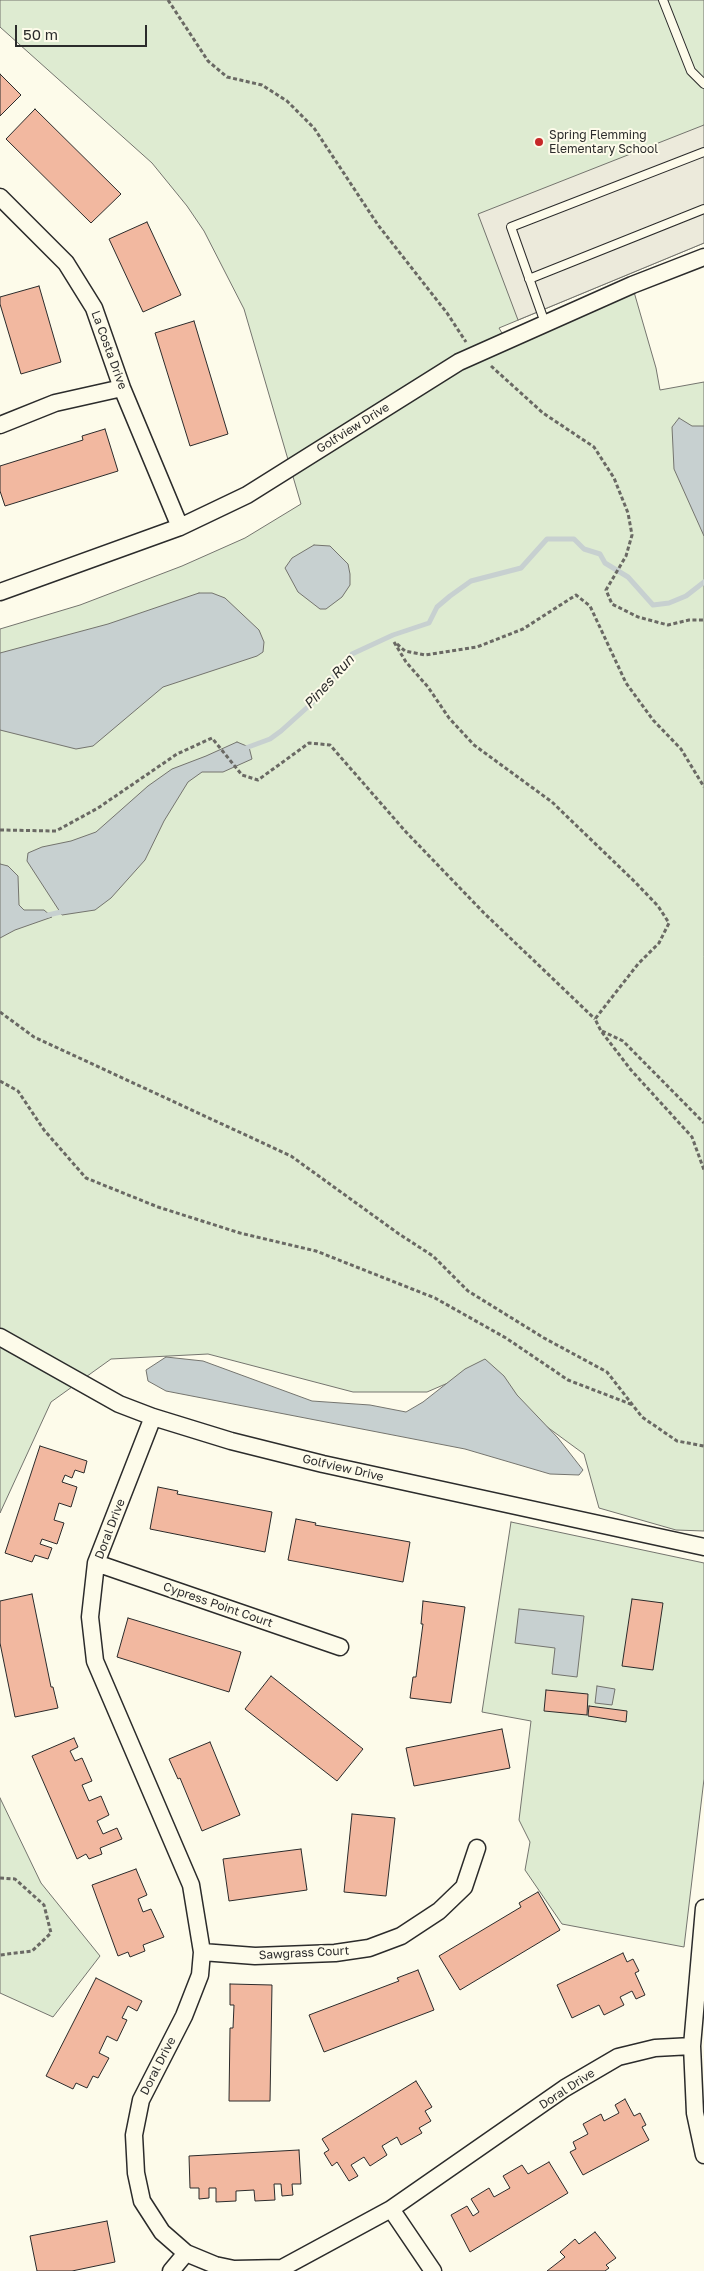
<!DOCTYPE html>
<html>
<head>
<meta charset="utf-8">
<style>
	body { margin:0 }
	#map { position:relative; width:704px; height:2271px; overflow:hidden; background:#fdfbea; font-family:"Golos Text",sans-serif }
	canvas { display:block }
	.scale { position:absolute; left:15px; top:25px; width:132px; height:22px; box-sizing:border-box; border:2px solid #2b2b2b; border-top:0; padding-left:6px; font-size:15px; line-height:18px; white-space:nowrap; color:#2b2b2b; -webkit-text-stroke:4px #fdfbea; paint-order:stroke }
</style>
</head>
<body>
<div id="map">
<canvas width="704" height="2271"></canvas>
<div class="scale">50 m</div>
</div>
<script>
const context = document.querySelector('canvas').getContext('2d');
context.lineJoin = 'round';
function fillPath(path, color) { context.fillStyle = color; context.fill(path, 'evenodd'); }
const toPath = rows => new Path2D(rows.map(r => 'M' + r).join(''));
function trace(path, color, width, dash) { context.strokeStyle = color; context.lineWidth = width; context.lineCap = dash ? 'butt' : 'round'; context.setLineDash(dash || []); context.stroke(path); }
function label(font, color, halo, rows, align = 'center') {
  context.font = font + ' "Golos Text",sans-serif'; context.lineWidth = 4; context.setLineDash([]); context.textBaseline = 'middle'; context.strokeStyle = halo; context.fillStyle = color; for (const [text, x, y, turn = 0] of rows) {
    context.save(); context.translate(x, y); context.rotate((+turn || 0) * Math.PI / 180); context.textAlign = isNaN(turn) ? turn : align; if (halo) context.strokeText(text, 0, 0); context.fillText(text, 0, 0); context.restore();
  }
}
const green = toPath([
	[0,0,704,0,704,243,499,328,506,340,632,285,656,368,660,390,704,382,704,1531,676,1530,599,1508,584,1454,524,1410,485,1367,427,1392,353,1392,208,1354,111,1359,51,1402,0,1513,0,629,80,605,182,566,245,538,301,504,244,309,204,231,187,206,152,163,0,27,0,0],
	[511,1522,704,1563,704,1779,684,1947,562,1924,525,1870,530,1842,519,1820,531,1721,482,1712,511,1522],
	[0,1798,41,1883,100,1956,53,2017,0,1993,0,1798]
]);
fillPath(green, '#deebd1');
trace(green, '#74746e', 1);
const parking = toPath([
	[704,125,704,243,518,320,478,214,704,125]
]);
fillPath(parking, '#eceadb');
trace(parking, '#74746e', 1);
const water = toPath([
	[679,418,692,426,704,426,704,536,674,469,672,427,679,418],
	[314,545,330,546,348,564,350,574,350,585,342,597,326,609,320,609,298,592,285,568,292,558,314,545],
	[199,593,212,593,225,598,259,630,264,642,263,652,257,656,163,687,93,746,76,749,0,730,0,653,108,624,199,593],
	[237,742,249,747,252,759,223,772,202,772,188,782,164,821,145,860,111,898,95,910,62,915,27,861,28,853,42,847,71,841,96,832,148,786,172,769,206,756,237,742],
	[0,864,8,866,18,876,19,905,24,910,44,910,52,917,15,930,0,938,0,864],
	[166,1357,203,1361,312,1401,370,1405,406,1412,423,1402,465,1369,485,1359,504,1376,517,1395,558,1438,583,1470,579,1475,550,1474,465,1449,166,1391,148,1381,146,1370,166,1357],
	[519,1609,584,1616,577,1677,552,1674,555,1648,515,1643,519,1609],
	[597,1686,615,1689,612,1705,595,1703,597,1686]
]);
fillPath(water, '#c7d0d0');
trace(water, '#74746e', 1);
trace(toPath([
	[243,749,270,739,281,731,311,704,352,654,393,635,429,623,437,607,450,596,471,581,521,568,547,539,574,539,584,549,600,554,605,563,628,577,653,605,669,603,686,596,704,582],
	[44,916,65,911]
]), '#c7d0d0', 5);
const building = toPath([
	[0,74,21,95,0,116,0,74],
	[35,109,121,194,91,223,6,139,35,109],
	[147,222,181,295,143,312,109,239,147,222],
	[39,286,61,362,21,374,0,304,0,297,39,286],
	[194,321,228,434,190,446,155,333,194,321],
	[105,429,118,471,5,506,0,491,0,466,83,440,82,436,105,429],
	[40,1446,87,1461,84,1473,75,1470,72,1478,65,1475,62,1482,77,1487,71,1507,59,1503,54,1520,64,1523,57,1544,42,1539,40,1544,52,1548,48,1559,35,1555,32,1562,5,1553,40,1446],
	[158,1487,178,1491,177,1494,272,1512,265,1552,150,1529,158,1487],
	[296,1519,316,1523,315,1525,410,1542,403,1582,288,1560,296,1519],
	[32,1594,51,1687,53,1687,58,1708,15,1717,0,1643,0,1601,32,1594],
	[632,1599,663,1603,653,1670,622,1666,632,1599],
	[423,1601,465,1607,451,1703,410,1698,413,1677,416,1677,423,1624,421,1624,423,1601],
	[128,1618,241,1652,229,1692,117,1657,128,1618],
	[271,1676,363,1749,337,1781,245,1709,271,1676],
	[546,1690,588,1694,587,1715,544,1711,546,1690],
	[589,1706,627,1711,626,1722,588,1716,589,1706],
	[502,1729,510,1768,414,1786,406,1748,502,1729],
	[74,1738,78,1747,70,1751,75,1761,82,1758,92,1781,82,1785,89,1801,101,1796,109,1815,97,1821,103,1834,117,1828,122,1839,100,1848,102,1854,89,1859,86,1854,77,1859,32,1756,74,1738],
	[210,1742,240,1815,202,1831,180,1778,178,1779,169,1759,210,1742],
	[352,1814,395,1818,386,1896,344,1892,352,1814],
	[301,1849,307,1890,229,1901,223,1859,301,1849],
	[136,1869,147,1895,138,1899,143,1912,151,1909,164,1937,143,1945,145,1951,130,1957,128,1952,118,1956,92,1885,136,1869],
	[538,1892,560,1930,460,1990,439,1956,521,1907,519,1903,538,1892],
	[623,1953,627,1962,633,1959,639,1971,635,1973,645,1995,636,1999,632,1991,620,1997,624,2005,604,2015,599,2005,572,2018,557,1985,623,1953],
	[418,1970,434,2010,324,2052,309,2015,399,1981,397,1978,418,1970],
	[96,1978,142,2001,137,2011,128,2006,122,2018,127,2020,117,2041,107,2036,99,2053,109,2058,98,2078,93,2076,87,2088,76,2083,73,2089,46,2076,96,1978],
	[230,1984,272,1985,270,2101,229,2101,230,2028,233,2028,234,2005,230,2005,230,1984],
	[416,2081,432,2107,425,2111,431,2121,419,2128,422,2133,401,2145,397,2137,382,2146,387,2155,370,2166,364,2157,351,2165,358,2176,349,2181,337,2162,332,2166,324,2153,329,2150,322,2139,416,2081],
	[625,2099,634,2116,640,2113,646,2125,642,2127,649,2140,583,2175,570,2152,576,2149,573,2142,588,2134,583,2124,601,2114,604,2121,619,2113,615,2105,625,2099],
	[299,2150,301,2184,292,2184,293,2195,282,2196,281,2184,274,2184,275,2200,255,2201,254,2190,236,2191,236,2201,216,2202,216,2188,209,2188,209,2198,199,2199,199,2188,190,2188,189,2156,299,2150],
	[549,2162,568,2193,470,2252,451,2215,467,2206,473,2216,479,2212,471,2199,489,2188,494,2197,510,2188,503,2176,522,2165,528,2174,549,2162],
	[107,2221,115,2262,72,2271,37,2271,30,2236,107,2221],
	[595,2232,616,2258,606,2265,609,2268,605,2271,547,2271,565,2257,560,2252,575,2239,579,2244,595,2232]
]);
fillPath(building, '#f2b8a0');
trace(building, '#2b2b2b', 1);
const service = toPath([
	[663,0,691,71,704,84],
	[529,279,704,209],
	[545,323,511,227,704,152]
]);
const minor = toPath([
	[0,197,66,263,94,308,122,388,180,527],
	[0,425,55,403,122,388],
	[0,592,180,527,247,495,459,362,632,285,704,257],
	[0,1337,119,1404,153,1417,231,1441,323,1464,704,1547],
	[153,1417,96,1563,90,1617,95,1661,191,1885,202,1952,200,1975,184,2016,141,2100,134,2135,136,2173,142,2201,162,2232,186,2253,215,2265,234,2269,282,2268,391,2209,565,2088,618,2057,655,2048,692,2046],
	[96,1563,340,1647],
	[704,1908,692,2046,695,2113,704,2155],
	[202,1952,255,1956,335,1953,369,1948,401,1936,439,1911,464,1887,477,1848],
	[391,2209,433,2271],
	[171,2271,186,2253]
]);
trace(service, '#2b2b2b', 10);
trace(minor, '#2b2b2b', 19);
trace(toPath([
	[168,0,208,61,227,77,262,85,287,101,314,128,378,225,447,313,466,342],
	[491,366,543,413,594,447,614,478,628,513,632,535,626,556,606,590,612,604,638,617,668,625,689,620,704,620],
	[394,642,406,662,428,687,449,718,474,745,552,802,635,882,658,906,669,923,659,943,638,964,595,1019,601,1031,631,1070,692,1137,704,1170],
	[397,644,405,651,425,655,477,647,523,629,576,595,590,606,626,683,653,720,681,749,704,787],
	[0,830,56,831,98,808,177,754,212,738,242,775,258,780,309,743,330,745,406,832,484,913,595,1019],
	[0,1012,34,1037,291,1156,399,1234,433,1256,468,1291,544,1338,607,1372,642,1417,677,1441,704,1446],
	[602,1031,623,1041,704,1123],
	[0,1081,18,1091,44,1130,86,1178,158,1207,240,1233,316,1251,435,1298,506,1338,568,1380,633,1405],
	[0,1878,15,1879,44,1905,51,1933,32,1951,0,1955]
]), '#6a6964', 3, [4, 2.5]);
trace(service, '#fdfbea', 8);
trace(minor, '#fdfbea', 16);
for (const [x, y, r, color] of [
	[539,142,5,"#c62828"]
]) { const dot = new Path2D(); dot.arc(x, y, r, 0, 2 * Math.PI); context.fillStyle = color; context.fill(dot); trace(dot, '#fdfbea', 2); }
label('12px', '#2b2b2b', '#fdfbea', [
	["Spring Flemming",549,135],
	["Elementary School",549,149]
], 'left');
label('12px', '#2b2b2b', '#fdfbea', [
	["La Costa Drive",109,350,70],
	["Golfview Drive",353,428,-32],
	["Golfview Drive",343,1468,13],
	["Doral Drive",110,1529,-69],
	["Cypress Point Court",218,1605,19],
	["Sawgrass Court",304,1953,-3],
	["Doral Drive",158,2066,-63],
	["Doral Drive",567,2089,-33]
]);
label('italic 14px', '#2b2b2b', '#fdfbea', [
	["Pines Run",329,682,-48]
]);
</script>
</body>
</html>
